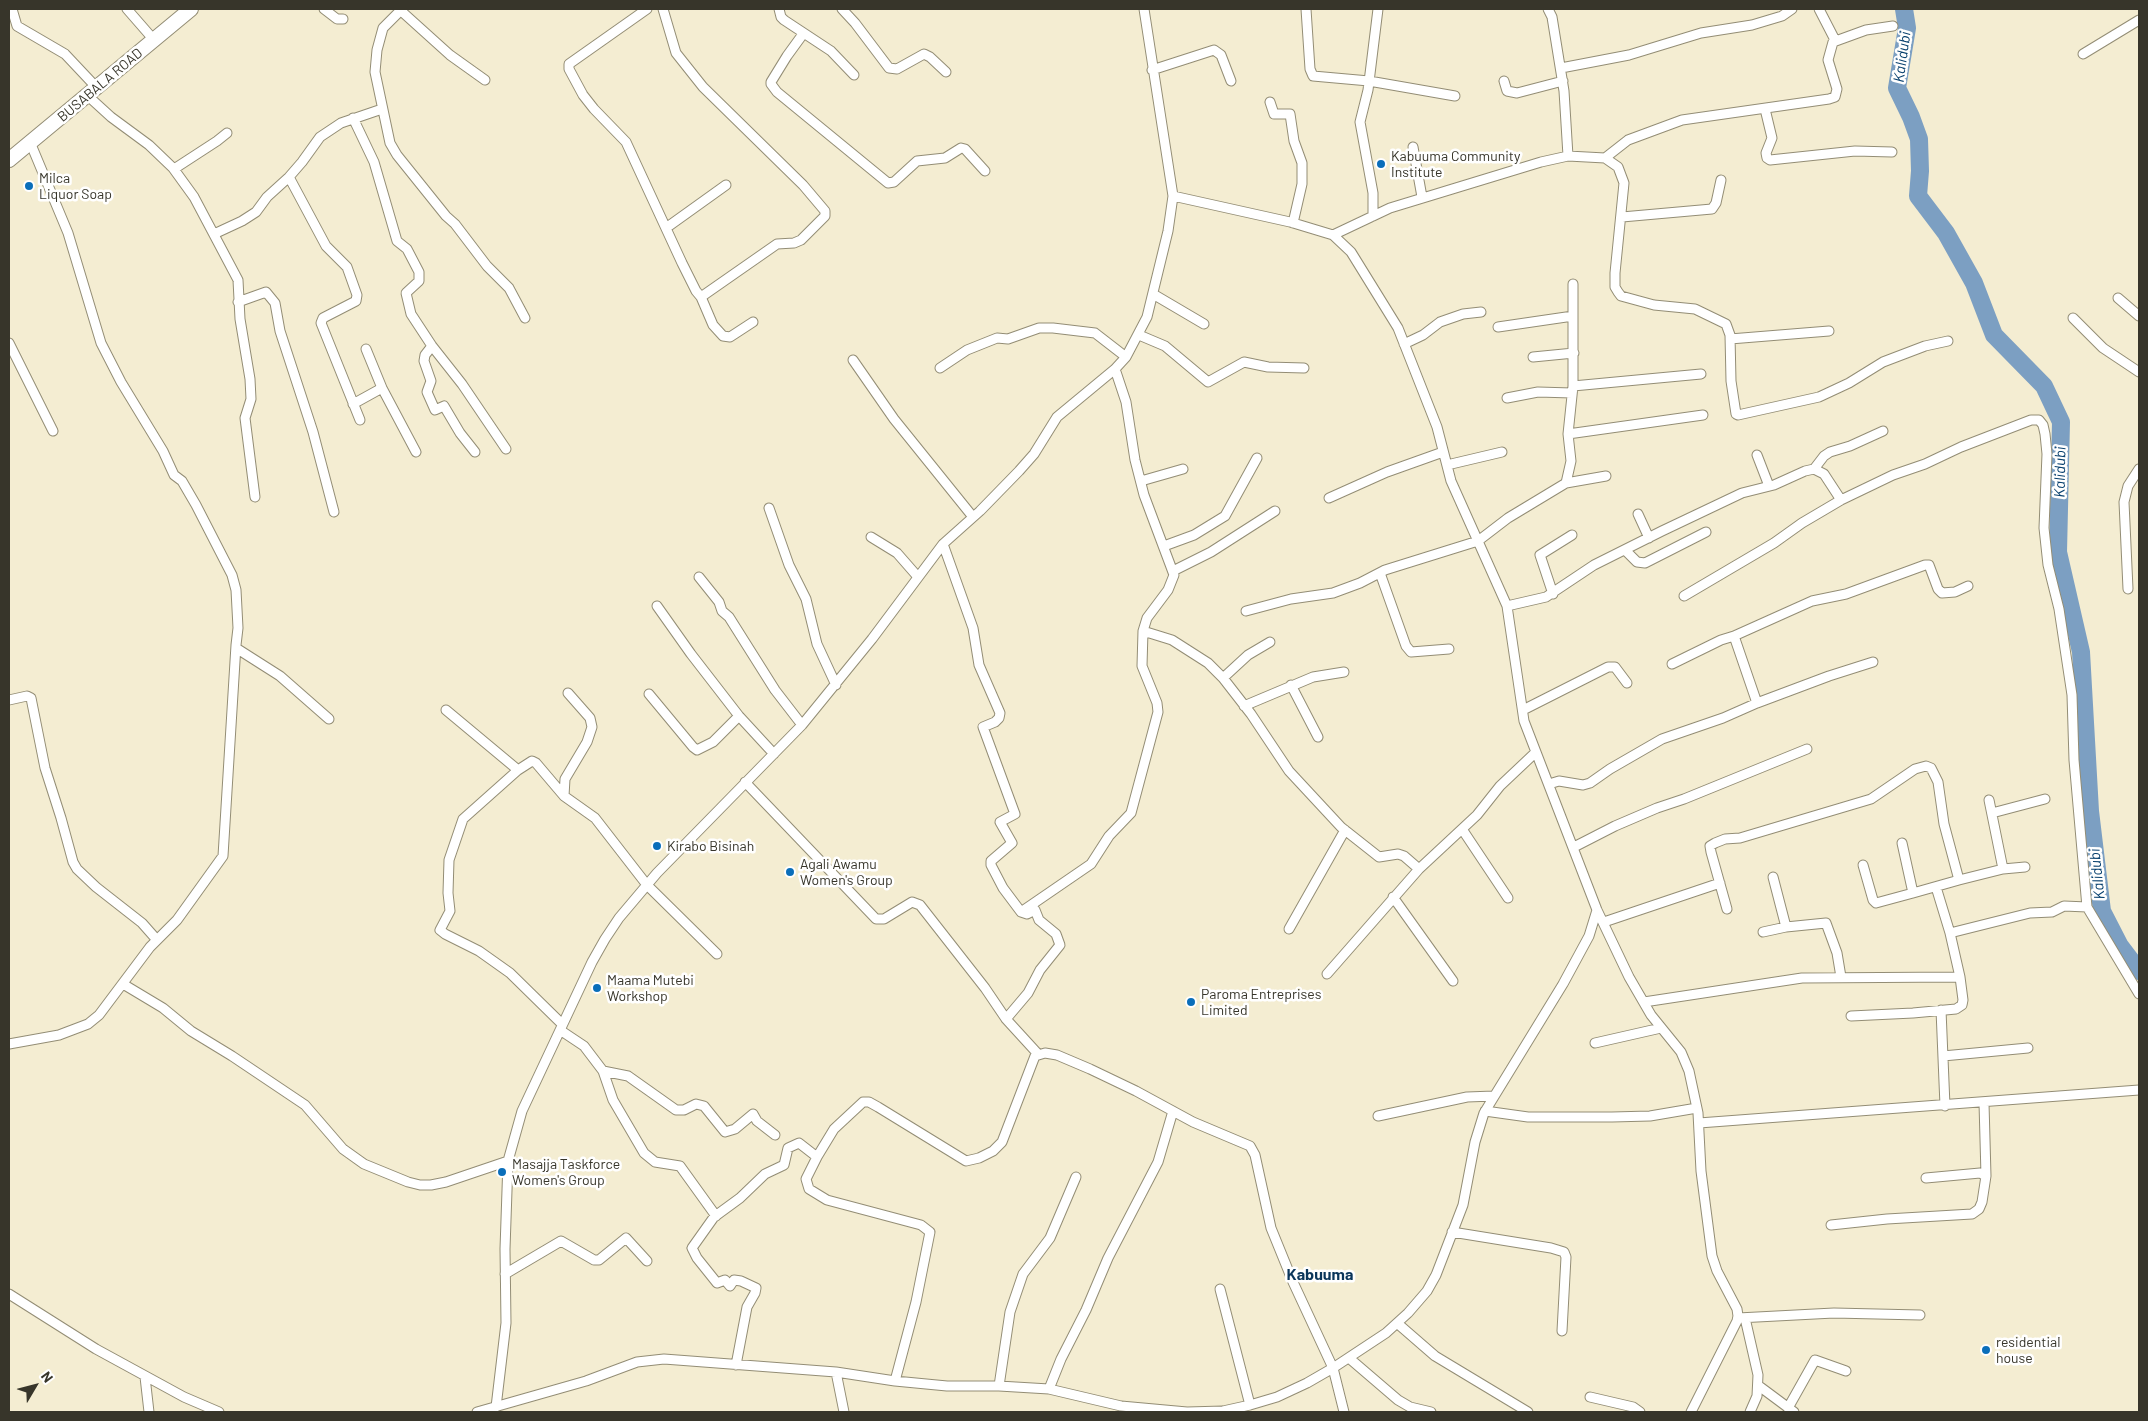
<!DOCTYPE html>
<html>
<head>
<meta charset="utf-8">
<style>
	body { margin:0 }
	#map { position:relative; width:2148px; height:1421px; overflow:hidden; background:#f4edd2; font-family:Barlow,sans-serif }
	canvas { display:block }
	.frame { position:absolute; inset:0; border:10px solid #37352a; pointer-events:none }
	.north { position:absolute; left:10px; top:1361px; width:50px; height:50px; -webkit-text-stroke:4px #fff; paint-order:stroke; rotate:53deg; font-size:14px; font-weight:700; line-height:20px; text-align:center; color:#37352a }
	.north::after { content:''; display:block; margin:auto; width:18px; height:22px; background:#37352a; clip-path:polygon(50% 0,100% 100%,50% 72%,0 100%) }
</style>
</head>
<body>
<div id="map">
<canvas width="2148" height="1421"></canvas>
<div class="frame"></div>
<div class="north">N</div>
</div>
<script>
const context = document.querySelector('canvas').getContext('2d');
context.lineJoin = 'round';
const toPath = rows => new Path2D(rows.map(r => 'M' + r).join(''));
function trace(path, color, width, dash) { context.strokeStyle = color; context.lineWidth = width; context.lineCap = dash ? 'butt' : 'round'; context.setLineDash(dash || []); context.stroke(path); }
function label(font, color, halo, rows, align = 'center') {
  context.font = font + ' Barlow,sans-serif'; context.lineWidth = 5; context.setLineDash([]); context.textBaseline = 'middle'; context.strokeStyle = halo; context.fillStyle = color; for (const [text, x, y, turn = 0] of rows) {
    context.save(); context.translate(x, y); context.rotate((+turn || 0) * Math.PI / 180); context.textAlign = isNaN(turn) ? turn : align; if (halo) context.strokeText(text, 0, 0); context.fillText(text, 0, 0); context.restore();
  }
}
trace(toPath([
	[1904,9,1907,28,1897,88,1911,117,1919,139,1920,171,1918,196,1946,233,1974,283,1994,335,2044,386,2061,422,2058,552,2081,652,2090,811,2102,911,2120,946,2139,971]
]), '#7c9fc2', 18);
const street = toPath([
	[12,9,17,26,65,54,97,88],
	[127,9,154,40],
	[324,9,337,19,343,19],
	[399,9,450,55,485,80],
	[647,9,569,64,569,69,583,95,594,109,626,142,682,263,696,291,701,297,713,325,723,336,730,337,753,322],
	[663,9,676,53,703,87,803,185,825,211,825,216,801,240,794,243,777,244,701,297],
	[779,9,781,17,784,20,831,51,854,75],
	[842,9,855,23,889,68,897,69,924,54,930,57,946,72],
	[1306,9,1310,69,1313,76,1369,81,1455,96],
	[1548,9,1552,17,1564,91,1568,156],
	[1819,9,1835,40],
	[401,10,383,28,377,50,375,72,390,143,397,155,446,216,455,224,487,266,509,288,525,318],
	[803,34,787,56,771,82,771,84,777,92,888,183,894,182,917,161,945,158,961,148,965,149,985,171],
	[2083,54,2139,20],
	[1561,68,1629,55,1701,33,1752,25,1782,16,1792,9],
	[1152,70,1214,50,1221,55,1231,81],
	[1504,81,1507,91,1517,93,1563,81],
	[88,96,111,117,149,145,173,168,194,197,238,280,240,319,250,379,251,399,245,418,255,497],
	[1270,102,1274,114,1290,114,1294,141,1302,163,1302,184,1293,223],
	[1765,109,1772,138,1766,153,1767,158,1770,160,1855,151,1892,152],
	[353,118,374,162,397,241,407,249,419,272,419,281,406,293,411,314,432,346,462,384,506,449],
	[1413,147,1422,197],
	[1605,158,1618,167,1624,183,1615,273,1615,287,1618,292,1621,296,1654,305,1695,309,1726,324,1730,335,1731,381,1736,414,1738,415,1819,397,1849,383,1883,362,1925,346,1948,341],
	[174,169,217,141,227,133],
	[289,177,326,246,347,267,357,295,356,301,323,318,321,323,360,420],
	[1173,196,1290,222,1333,235,1351,252,1398,328,1437,427,1451,481,1507,606,1524,721,1597,910,1629,977,1651,1015,1681,1052,1689,1071,1698,1113,1701,1171,1712,1256,1717,1271,1737,1309,1738,1316,1737,1321,1691,1412],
	[1373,216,1373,193,1360,122,1368,90,1378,9],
	[1622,217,1712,209,1716,203,1721,180],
	[666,228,726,185],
	[214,234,242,221,256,212,267,197,289,177,302,162,320,137,341,123,382,109],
	[1333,235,1390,208,1541,162,1568,156,1605,158,1628,140,1682,120,1829,99,1835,97,1837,89,1828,60,1833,42,1866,30,1893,26],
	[1153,294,1204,324],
	[2118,298,2139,316],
	[238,302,266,292,275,303,280,331,313,432,334,512],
	[2073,318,2103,348,2139,372],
	[1498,327,1573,316],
	[1139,335,1165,346,1208,382,1244,362,1268,367,1304,368],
	[1730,339,1829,331],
	[9,343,53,431],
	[1404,344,1423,335,1440,322,1463,314,1481,312],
	[432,346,425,355,424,361,431,381,427,392,435,410,444,406,460,433,475,452],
	[366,349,382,388,416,452],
	[1533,357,1574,353],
	[853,360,894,419,973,517],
	[940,368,967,350,997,338,1008,339,1039,328,1053,328,1095,333,1126,357],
	[1573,386,1701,374],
	[1507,398,1538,392,1572,393],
	[353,404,382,388],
	[1568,434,1703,415],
	[1757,455,1769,486],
	[1447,465,1502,452],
	[1814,469,1824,456,1830,452,1850,446,1883,431],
	[1141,481,1183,469],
	[1566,483,1606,476],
	[1329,498,1387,472,1443,452],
	[769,508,789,565,806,599,817,644,836,685],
	[1638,514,1649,538],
	[871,537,897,553,918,577],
	[943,544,973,628,979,665,1000,713,999,718,995,722,983,727,1015,814,1000,822,1012,843,991,861,991,865,1003,888,1021,912],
	[1164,546,1194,535,1225,516,1257,458],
	[1625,550,1637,562,1645,563,1706,532],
	[1173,571,1211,552,1275,511],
	[1380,573,1406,646,1411,652,1449,649],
	[699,577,719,602,722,611,729,617,775,690,802,725],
	[2128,589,2124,502,2128,486,2139,469],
	[1553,594,1540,555,1572,535],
	[1684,596,1774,543,1802,523,1841,500,1893,475,1925,464,1961,447,2031,420,2039,420,2043,425,2045,434,2047,454,2044,528,2048,565,2059,609,2072,695,2074,760,2087,907,2139,994],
	[657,606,691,654,739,716,774,754],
	[1507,606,1546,597,1594,565,1662,531,1742,493,1774,485,1805,471,1814,469,1824,474,1841,500],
	[1246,611,1291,599,1333,593,1360,583,1385,570,1478,541,1508,518,1566,483,1571,461,1568,434,1573,386,1573,284],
	[1143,631,1172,640,1208,663,1223,678,1251,714,1289,771,1341,827,1379,857,1398,854,1404,856,1419,869],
	[236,648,280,676,329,719],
	[1672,664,1721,640,1734,636],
	[1223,678,1248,655,1270,642],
	[1291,685,1318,737],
	[649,694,693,747,697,750,713,742,739,716],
	[9,700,27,696,31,698,45,768,61,818,73,862,77,869,96,887,142,923,157,940],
	[1757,703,1734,636,1812,601,1846,594,1925,565,1929,565,1938,589,1942,593,1955,592,1968,586],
	[1244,706,1313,677,1344,672],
	[446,710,518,770],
	[1523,710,1608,667,1615,667,1627,683],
	[745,782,876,919,884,919,912,902,920,905,985,988,1006,1019,1038,1054],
	[1549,784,1559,781,1583,785,1590,783,1610,769,1662,739,1723,718,1757,703,1829,676,1873,662],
	[564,796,565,779,587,742,592,727,590,718,568,693],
	[1989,800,2003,869],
	[1992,813,2045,799],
	[1462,829,1508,898],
	[1574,847,1615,826,1657,808,1684,799,1807,749],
	[1863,865,1873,900,1876,903,1913,893],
	[1773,877,1786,927],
	[1959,880,2003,869,2025,867],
	[1393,897,1453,981],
	[1727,909,1711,852,1710,846,1715,843,1725,839,1740,838,1871,799,1915,769,1926,766,1931,768,1938,782,1944,824,1959,880,1913,893,1902,843],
	[1604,922,1720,883],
	[1289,929,1345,830],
	[1763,932,1786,927,1826,923,1837,953,1841,977],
	[1950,933,2030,913,2052,912,2064,906,2087,907],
	[1327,974,1419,869,1477,815,1500,786,1536,752],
	[123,984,163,1008,191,1031,232,1056,305,1105,343,1149,364,1164,408,1182,420,1185,431,1185,446,1182,508,1161],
	[1644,1002,1802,978,1960,977],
	[1941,1010,1945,1106],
	[1851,1016,1913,1013,1956,1009,1962,1005,1963,1000,1960,977,1950,933,1936,887],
	[1006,1019,1028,993,1040,970,1060,945,1056,934,1039,920,1035,910,1027,914,1021,912,1091,864,1109,836,1131,813,1158,712,1157,703,1142,666,1143,631,1147,618,1168,590,1174,575,1144,495,1135,460,1126,402,1115,369],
	[562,1024,510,973,479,951,445,934,440,930,450,911,448,893,449,860,463,819,518,770,532,761,536,763,564,796,595,818,647,885,717,954],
	[560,1030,584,1046,603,1071,613,1100,644,1153,655,1162,680,1166,716,1216],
	[1595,1043,1661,1028],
	[9,1044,59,1035,88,1024,99,1015,150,947,177,920,223,856,236,645,238,628,236,590,232,575,196,505,182,481,174,475,163,451,121,382,101,343,68,233,30,142],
	[1943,1056,2028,1048],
	[603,1071,628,1076,676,1110,684,1110,696,1104,704,1106,725,1132,735,1129,753,1114,757,1121,775,1135],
	[1485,1111,1528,1117,1612,1117,1650,1116,1697,1108],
	[1378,1116,1467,1097,1494,1096],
	[1699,1123,2139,1090],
	[1926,1178,1980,1173,1986,1176],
	[1831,1225,1887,1219,1972,1214,1979,1209,1982,1202,1986,1176,1984,1103],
	[1452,1232,1551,1248,1564,1252,1566,1257,1562,1331],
	[505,1274,561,1241,594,1260,599,1260,626,1238,647,1261],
	[1220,1289,1250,1405],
	[9,1294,96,1349,184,1397,219,1412],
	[1738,1318,1834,1313,1920,1315],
	[1745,1318,1758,1375,1757,1396,1750,1412],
	[1397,1323,1435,1356,1528,1412],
	[1349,1358,1398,1400,1410,1407,1431,1412],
	[736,1365,747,1307,755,1293,756,1288,741,1281,734,1280,730,1286,725,1280,717,1283,697,1258,692,1248,714,1217,740,1198,765,1174,784,1165,788,1148,799,1143,817,1157],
	[836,1372,844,1412],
	[145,1377,149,1412],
	[895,1381,916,1302,930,1232,921,1225,827,1200,809,1189,806,1179,817,1157,834,1129,863,1102,869,1102,878,1107,966,1161,979,1158,993,1151,1002,1142,1035,1056,1045,1053,1057,1055,1090,1069,1136,1091,1193,1122,1250,1146,1255,1155,1271,1228,1293,1282,1333,1368,1344,1412],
	[999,1386,1010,1312,1023,1274,1050,1238,1076,1177],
	[1759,1386,1794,1412],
	[1049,1389,1061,1359,1086,1310,1108,1258,1158,1162,1173,1111],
	[1590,1397,1633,1407,1640,1412],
	[496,1407,506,1323,505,1249,508,1161,522,1111,592,962,605,939,619,918,657,873,802,725,872,639,943,544,980,511,1019,471,1034,454,1057,417,1115,369,1126,357,1147,317,1168,231,1173,196,1144,9],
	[1788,1408,1815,1360,1846,1371],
	[477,1412,586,1381,637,1362,664,1359,836,1372,895,1381,947,1386,999,1386,1049,1389,1121,1406,1187,1412,1223,1411,1250,1405,1277,1397,1307,1383,1333,1368,1386,1333,1408,1313,1427,1291,1436,1275,1463,1205,1475,1142,1484,1113,1563,984,1589,936,1597,910]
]);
const secondary = toPath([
	[9,160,191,9]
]);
trace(street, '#938d75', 11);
trace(secondary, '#938d75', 16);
trace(street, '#fff', 9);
trace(secondary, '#fff', 14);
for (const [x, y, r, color] of [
	[1381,164,5,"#0a6eba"],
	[29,186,5,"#0a6eba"],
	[657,846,5,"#0a6eba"],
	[790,872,5,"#0a6eba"],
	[597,988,5,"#0a6eba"],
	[1191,1002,5,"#0a6eba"],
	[502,1172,5,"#0a6eba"],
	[1986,1350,5,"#0a6eba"]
]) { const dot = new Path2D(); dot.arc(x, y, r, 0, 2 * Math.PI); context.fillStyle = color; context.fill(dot); trace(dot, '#fff', 2); }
label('14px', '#37352a', '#fff', [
	["BUSABALA ROAD",100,85,-40]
]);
label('14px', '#37352a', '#fff', [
	["Kabuuma Community",1391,156],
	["Institute",1391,172],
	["Milca",39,178],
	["Liquor Soap",39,194],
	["Kirabo Bisinah",667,846],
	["Agali Awamu",800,864],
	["Women's Group",800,880],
	["Maama Mutebi",607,980],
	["Workshop",607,996],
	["Paroma Entreprises",1201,994],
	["Limited",1201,1010],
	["Masajja Taskforce",512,1164],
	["Women's Group",512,1180],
	["residential",1996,1342],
	["house",1996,1358]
], 'left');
label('italic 15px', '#063f6d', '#fff', [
	["Kalidubi",1902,57,-82],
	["Kalidubi",2060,472,-89],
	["Kalidubi",2097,874,-96]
]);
label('bold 16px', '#0a355a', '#fff', [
	["Kabuuma",1320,1275]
]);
</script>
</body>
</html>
